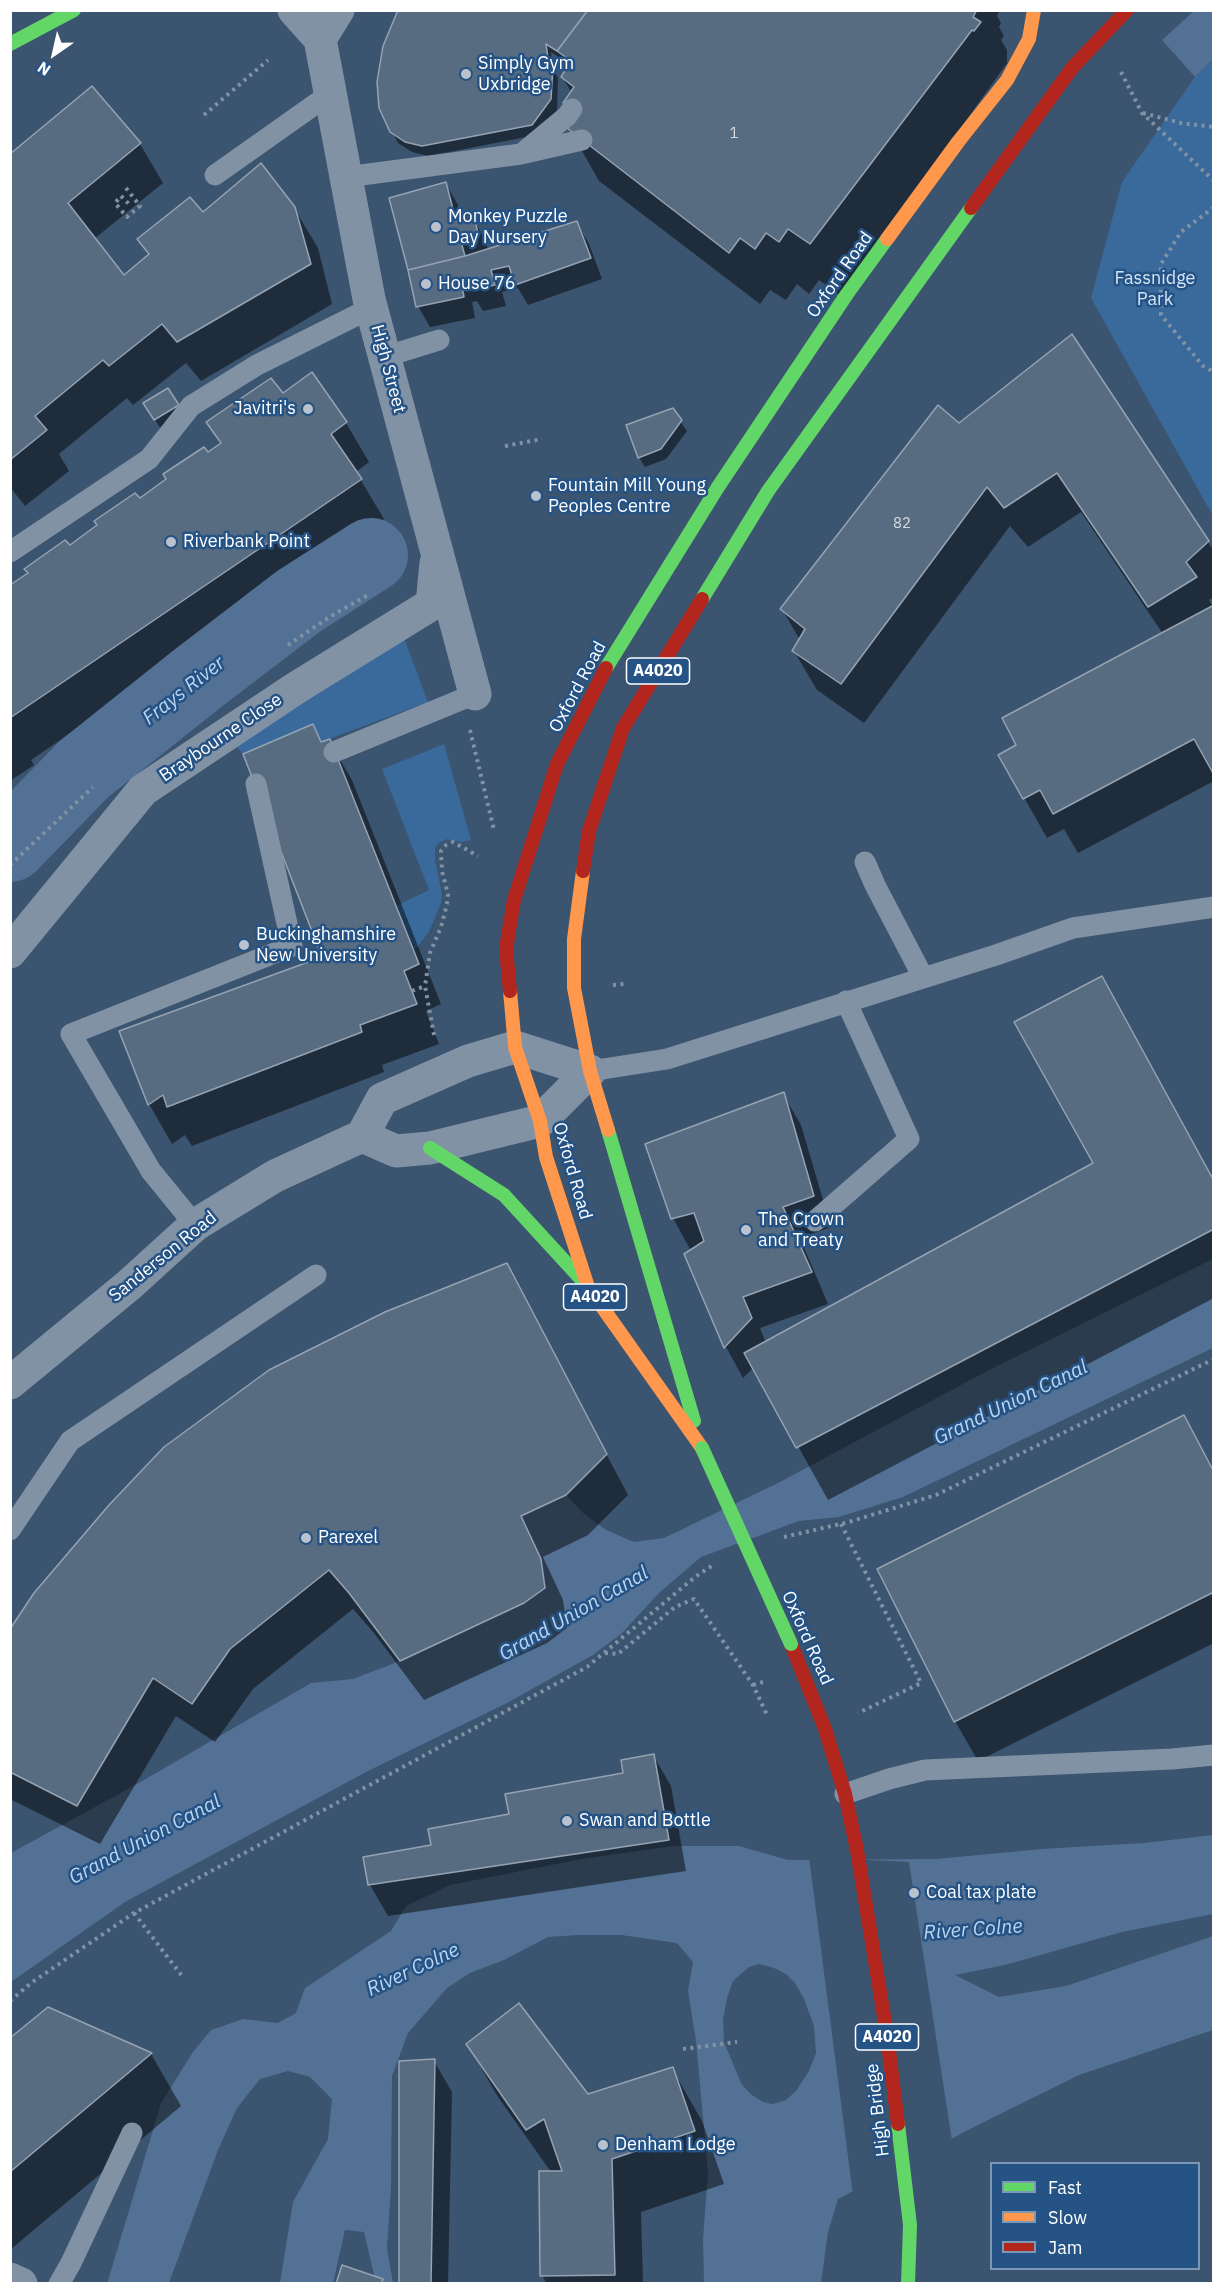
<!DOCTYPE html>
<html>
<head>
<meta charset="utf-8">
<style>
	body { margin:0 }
	#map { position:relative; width:1224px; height:2294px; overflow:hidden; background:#3b546f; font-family:"IBM Plex Sans",sans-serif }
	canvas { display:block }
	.frame { position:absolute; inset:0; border:12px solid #fff; pointer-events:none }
	.legend { position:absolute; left:990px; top:2162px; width:210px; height:108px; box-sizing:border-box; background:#255385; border:2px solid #7c98b6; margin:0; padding:8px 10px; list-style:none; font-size:18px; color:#fff }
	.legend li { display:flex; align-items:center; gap:12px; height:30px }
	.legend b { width:30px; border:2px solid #7c98b6 }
	.north { position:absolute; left:24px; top:24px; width:60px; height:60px; -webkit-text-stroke:4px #255385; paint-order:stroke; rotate:214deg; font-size:16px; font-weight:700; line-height:24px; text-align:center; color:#fff }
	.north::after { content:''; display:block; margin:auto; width:21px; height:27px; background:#fff; clip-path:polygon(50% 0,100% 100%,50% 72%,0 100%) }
</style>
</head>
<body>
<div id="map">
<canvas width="1224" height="2294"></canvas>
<div class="frame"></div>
<ul class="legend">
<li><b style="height:8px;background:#63d668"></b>Fast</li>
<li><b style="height:8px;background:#ff974d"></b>Slow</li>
<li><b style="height:8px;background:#b3261e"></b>Jam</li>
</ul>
<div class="north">N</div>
</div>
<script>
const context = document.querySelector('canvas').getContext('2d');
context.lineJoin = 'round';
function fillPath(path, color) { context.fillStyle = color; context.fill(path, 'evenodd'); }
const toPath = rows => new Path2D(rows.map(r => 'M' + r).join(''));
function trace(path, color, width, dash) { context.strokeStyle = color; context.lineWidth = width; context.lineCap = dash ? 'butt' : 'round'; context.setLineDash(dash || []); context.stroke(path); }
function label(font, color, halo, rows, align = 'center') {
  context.font = font + ' "IBM Plex Sans",sans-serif'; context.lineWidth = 5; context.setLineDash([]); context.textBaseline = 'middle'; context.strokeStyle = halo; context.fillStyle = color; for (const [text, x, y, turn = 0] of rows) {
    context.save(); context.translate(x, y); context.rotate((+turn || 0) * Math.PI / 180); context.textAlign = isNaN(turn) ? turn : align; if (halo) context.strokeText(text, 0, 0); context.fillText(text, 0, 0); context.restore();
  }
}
fillPath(toPath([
	[1213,59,1213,516,1091,298,1122,182,1195,77],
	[404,638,428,702,321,742,243,754,236,746],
	[444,744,471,840,461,842,447,839,439,843,435,848,435,860,442,894,441,903,429,932,414,951,396,906,429,890,382,769]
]), '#396a9b');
fillPath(toPath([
	[1194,11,1214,11,1213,59,1195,77,1162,40],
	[359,537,382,572,312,616,286,583],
	[1213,1259,1213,1348,903,1497,839,1517,799,1521,701,1557,660,1592,621,1634,593,1655,507,1703,368,1771,125,1902,11,1982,11,1853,137,1784,311,1683,353,1679,400,1661,524,1603,545,1588,541,1559,521,1516,566,1495,583,1513,606,1530,634,1542,664,1538,780,1482,991,1369],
	[1213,1835,1213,1914,1122,1932,1005,1965,955,1975,999,1997,1066,1986,1213,1936,1213,2030,1079,2075,970,2129,838,2199,828,2232,821,2283,704,2283,703,2239,708,2172,696,2041,688,1991,693,1962,677,1943,621,1935,579,1935,548,1937,504,1960,470,1973,447,1988,408,2033,392,2076,391,2188,387,2248,393,2283,376,2283,364,2232,345,2230,333,2283,280,2283,293,2202,328,2139,332,2099,310,2077,288,2071,260,2079,237,2108,218,2150,169,2283,107,2284,161,2103,193,2052,211,2030,243,2019,278,2023,296,2013,305,1988,391,1931,406,1906,450,1885,582,1859,673,1846,739,1846,788,1860,936,1859,1042,1849,1144,1843],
	[759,1964,774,1968,786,1974,795,1983,804,1999,814,2026,816,2053,809,2071,796,2091,786,2100,773,2104,763,2102,752,2095,742,2085,724,2042,723,2020,727,1998,733,1981,749,1967]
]), '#537194');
fillPath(toPath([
	[809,1857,909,1862,952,2141,853,2195]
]), '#3b546f');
fillPath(toPath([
	[400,10,1000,10,997,16,1001,23,999,27,1004,36,1001,40,1007,50,1007,63,841,296,819,280,809,294,797,284,786,300,770,290,760,304,599,181,569,128,572,93,562,77,568,68,565,62,551,52,553,69,558,78,557,110,537,135,428,156,412,152,398,143,392,131],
	[92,88,140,144,163,183,94,239,124,277,149,256,139,239,203,214,294,208,318,248,332,304,201,381,186,363,133,405,127,398,59,454,69,471,25,506,10,487,10,156],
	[446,184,458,205,462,221,473,218,485,240,488,250,576,222,589,244,602,279,528,305,518,288,502,292,506,306,483,311,477,301,472,302,475,318,430,327,418,306],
	[312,374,346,423,369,462,356,472,384,519,31,760,34,765,10,781,10,587,221,445,208,423,282,395],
	[168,390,183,416,161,429,145,404],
	[680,421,687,431,666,459,645,467,639,457],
	[959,425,1208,542,1214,552,1214,597,1209,600,1214,607,1214,781,1078,853,1064,829,1047,838,1000,755,1018,746,1163,634,1081,512,1028,547,1010,526,864,723,817,690,794,651,800,640,782,609],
	[312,726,322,743,329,741,352,780,441,1004,426,1011,439,1044,382,1065,384,1072,192,1146,185,1135,172,1144,149,1104,121,1032,324,958],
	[783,1094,801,1125,831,1227,800,1238,828,1304,760,1328,766,1343,1214,1181,1214,1298,828,1500,754,1367,743,1378,726,1347,686,1255,691,1251,673,1218],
	[506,1265,628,1495,588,1535,543,1557,563,1600,567,1628,547,1643,424,1700,374,1633,353,1609,253,1689,215,1742,176,1716,100,1844,10,1799,10,1632],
	[1184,1417,1214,1470,1214,1643,978,1761,955,1721],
	[653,1755,671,1786,686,1871,388,1916,370,1885,365,1859,433,1846,625,1774],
	[48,2009,151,2054,181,2106,10,2250,10,2040],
	[468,2045,587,2096,672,2069,702,2121,724,2184,641,2212,643,2284,547,2284,542,2275,551,2172,498,2097],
	[434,2061,452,2092,448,2284,401,2284]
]), '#0007');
trace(toPath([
	[10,845,84,769,197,679,299,601,371,555]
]), '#537194', 74);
const building = toPath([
	[398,10,588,10,557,51,546,44,549,65,553,66,551,99,532,125,422,146,405,142,390,132,379,108,377,82,383,46,398,10],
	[588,10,977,10,973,17,981,22,974,31,972,30,810,244,788,229,779,242,766,233,755,249,740,238,729,253,567,128,578,113,563,103,574,87,561,77,571,61,557,51,588,10],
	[92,86,141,143,68,203,124,275,149,254,137,239,190,197,203,212,261,163,295,207,311,264,177,342,162,324,109,366,103,360,35,416,47,430,10,460,10,154,92,86],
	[446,182,456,221,474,217,478,233,460,238,465,256,408,270,389,198,446,182],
	[577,221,591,258,515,285,509,266,491,270,495,285,470,290,466,280,461,280,464,297,416,307,408,270,465,256,577,221],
	[1072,334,1209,541,1186,562,1197,577,1148,607,1057,473,1004,508,987,487,841,684,792,651,805,629,780,609,938,405,959,423,1072,334],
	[312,372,347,422,331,434,362,479,10,718,10,585,28,573,24,569,65,540,70,545,97,525,94,521,135,493,140,498,166,479,163,474,204,447,208,452,221,443,206,422,271,378,283,393,312,372],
	[168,388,179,405,154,420,143,403,168,388],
	[673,408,682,420,661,449,638,458,626,425,673,408],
	[1214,605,1214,775,1194,739,1053,814,1040,790,1023,799,998,755,1016,745,1002,718,1214,605],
	[313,724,321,742,330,739,419,964,404,971,417,1004,360,1025,362,1032,167,1107,163,1095,148,1105,119,1031,322,957,243,754,313,724],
	[1102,976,1214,1181,1214,1229,796,1448,744,1353,1093,1163,1014,1022,1102,976],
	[784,1092,814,1196,783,1207,812,1272,743,1297,752,1318,724,1348,684,1254,704,1241,694,1213,671,1219,645,1144,784,1092],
	[507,1263,607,1454,566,1495,521,1516,541,1559,545,1588,524,1603,400,1661,349,1593,329,1570,230,1649,192,1704,153,1678,77,1806,10,1772,10,1629,34,1593,109,1505,164,1447,269,1370,385,1312,507,1263],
	[1184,1415,1214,1472,1214,1592,954,1722,877,1569,1184,1415],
	[654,1754,669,1840,368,1885,363,1857,431,1845,428,1829,509,1814,505,1794,623,1773,621,1760,654,1754],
	[519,2003,588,2094,673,2067,695,2131,612,2159,615,2275,540,2276,539,2171,562,2171,544,2119,526,2130,466,2044,519,2003],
	[48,2007,152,2053,10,2172,10,2038,48,2007],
	[435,2059,431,2284,399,2284,399,2061,435,2059],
	[342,2265,383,2279,381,2284,336,2284,342,2265]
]);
fillPath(building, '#586c81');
trace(building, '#95a3b3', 1.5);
trace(toPath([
	[1121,72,1142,113,1214,181],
	[1143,113,1181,123,1214,127],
	[204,115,268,60],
	[126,188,140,206,127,217,115,203,121,196,130,205],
	[1214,207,1181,232,1161,264,1161,315,1203,366,1214,372],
	[505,446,542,439],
	[288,645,331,616,368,595],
	[470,730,494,830],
	[10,865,93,787],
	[613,985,624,984],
	[412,991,425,986],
	[434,1035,425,986,430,953,441,927,447,904,448,894,442,871,441,851,446,845,453,842,478,856],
	[841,1524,921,1683,858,1713],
	[784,1537,849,1522,936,1495,1214,1359],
	[605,1653,618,1654,675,1607,694,1599,753,1685,768,1717],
	[753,1685,763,1682],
	[134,1913,182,1976],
	[10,2001,31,1983,134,1913,587,1667,695,1577,713,1565],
	[683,2049,737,2042]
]), '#8292a5', 4, [3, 4.5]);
trace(toPath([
	[526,150,567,116,572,109],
	[215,175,331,93],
	[346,177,521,154,582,140],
	[384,357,439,340],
	[10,552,149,459,191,406,257,365,371,308],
	[334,752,475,694],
	[865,862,875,885,923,977],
	[590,1071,667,1059,996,955,1073,928,1214,907],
	[815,1221,909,1139,846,1001],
	[195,1225,151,1171,71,1034,292,946,256,784],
	[10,1530,70,1441,316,1275],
	[845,1794,889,1779,925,1770,1172,1759,1214,1755],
	[59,2284,71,2263,132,2133]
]), '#8292a5', 21);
trace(toPath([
	[294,10,320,39,369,299,475,694],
	[320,39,338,10],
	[10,952,143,790,296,688,432,604,436,563],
	[515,1047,590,1071,540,1121,430,1148,396,1151,362,1136,382,1099,468,1061,515,1047],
	[10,1383,129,1285,195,1225,275,1176,362,1136],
	[10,2279,21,2284]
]), '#8292a5', 33);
trace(toPath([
	[10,44,74,10],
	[702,599,768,491,971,208],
	[606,668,718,487,847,294,887,239],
	[608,1130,694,1421],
	[430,1148,504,1195,581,1279],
	[898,2124,910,2225,908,2284]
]), '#63d668', 14);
trace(toPath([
	[887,239,958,142,1007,80,1029,39,1034,10],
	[583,871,574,939,574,988,590,1071,608,1130],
	[510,991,515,1047,540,1121,546,1157,588,1287,702,1448]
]), '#ff974d', 14);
trace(toPath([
	[971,208,1072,68,1127,10],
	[583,871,589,831,623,728,702,599],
	[510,991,506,949,514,900,557,764,606,668],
	[791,1644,825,1729,845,1794,857,1850,887,2035,898,2124]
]), '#b3261e', 14);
trace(toPath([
	[702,1448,791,1644]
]), '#63d668', 14);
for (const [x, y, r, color] of [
	[466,74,6,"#bac3cd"],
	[436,227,6,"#bac3cd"],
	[426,284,6,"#bac3cd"],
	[308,409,6,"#bac3cd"],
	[536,496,6,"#bac3cd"],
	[171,542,6,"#bac3cd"],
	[244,945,6,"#bac3cd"],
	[746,1230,6,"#bac3cd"],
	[306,1538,6,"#bac3cd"],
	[567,1821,6,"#bac3cd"],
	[914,1893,6,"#bac3cd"],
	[603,2145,6,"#bac3cd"]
]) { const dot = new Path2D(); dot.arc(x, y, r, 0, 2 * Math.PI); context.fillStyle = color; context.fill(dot); trace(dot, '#255385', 2); }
label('15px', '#d5dae0', null, [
	["1",734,134],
	["82",902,524]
]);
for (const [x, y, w] of [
	[658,671,63],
	[595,1297,63],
	[887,2037,63]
]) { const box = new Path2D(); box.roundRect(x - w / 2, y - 13, w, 26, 4.5); context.fillStyle = '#255385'; context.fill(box); trace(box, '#fff', 1.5); }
label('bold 16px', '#fff', null, [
	["A4020",658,671],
	["A4020",595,1297],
	["A4020",887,2037]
]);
label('18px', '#fff', '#255385', [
	["Simply Gym",478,64],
	["Uxbridge",478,85],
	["Monkey Puzzle",448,217],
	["Day Nursery",448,238],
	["House 76",438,284],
	["Javitri's",296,409,"right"],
	["Fountain Mill Young",548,486],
	["Peoples Centre",548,507],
	["Riverbank Point",183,542],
	["Buckinghamshire",256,935],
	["New University",256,956],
	["The Crown",758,1220],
	["and Treaty",758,1241],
	["Parexel",318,1538],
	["Swan and Bottle",579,1821],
	["Coal tax plate",926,1893],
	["Denham Lodge",615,2145]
], 'left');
label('18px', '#fff', '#255385', [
	["Oxford Road",840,275,-55],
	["High Street",388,369,75],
	["Oxford Road",578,687,-62],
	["Braybourne Close",221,738,-34],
	["Oxford Road",572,1171,74],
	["Sanderson Road",163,1257,-39],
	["Oxford Road",807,1638,66],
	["High Bridge",878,2110,-97]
]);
label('18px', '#d3e4f6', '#255385', [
	["Fassnidge",1155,279],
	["Park",1155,300]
]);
label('italic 20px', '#bbd5f0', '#255385', [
	["Frays River",184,691,-38],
	["Grand Union Canal",1011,1403,-26],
	["Grand Union Canal",574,1614,-30],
	["Grand Union Canal",145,1840,-28],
	["River Colne",973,1930,-4],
	["River Colne",413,1970,-25]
]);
</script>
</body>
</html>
